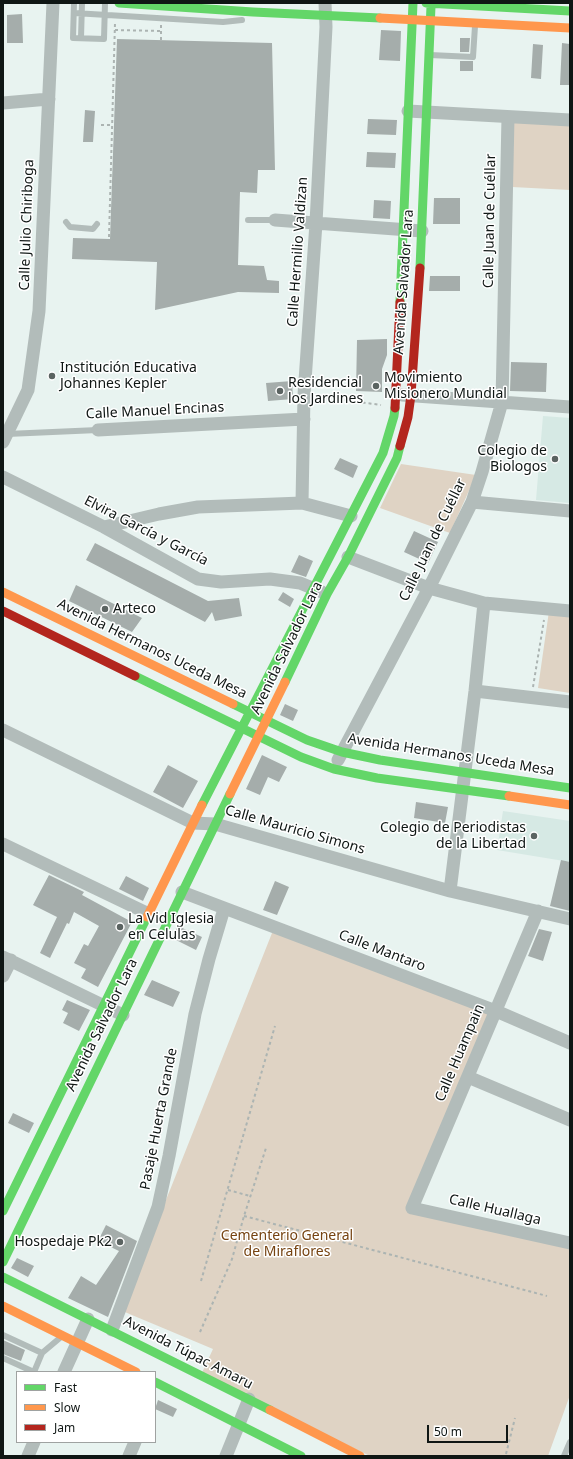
<!DOCTYPE html>
<html>
<head>
<meta charset="utf-8">
<style>
	body { margin:0 }
	#map { position:relative; width:573px; height:1459px; overflow:hidden; background:#e8f3f0; font-family:"Noto Sans",sans-serif }
	canvas { display:block }
	.frame { position:absolute; inset:0; border:4px solid #0f1614; pointer-events:none }
	.legend { position:absolute; left:16px; top:1371px; width:140px; height:72px; box-sizing:border-box; background:#fff; border:1px solid #9fa2a1; margin:0; padding:5px 7px; list-style:none; font-size:12px; color:#0f1614 }
	.legend li { display:flex; align-items:center; gap:8px; height:20px }
	.legend b { width:20px; border:1px solid #9fa2a1 }
	.scale { position:absolute; left:427px; top:1425px; width:81px; height:18px; box-sizing:border-box; border:2px solid #0f1614; border-top:0; padding-left:5px; font-size:12px; line-height:14px; white-space:nowrap; color:#0f1614; -webkit-text-stroke:3px #fff; paint-order:stroke }
</style>
</head>
<body>
<div id="map">
<canvas width="573" height="1459"></canvas>
<div class="frame"></div>
<ul class="legend">
<li><b style="height:5px;background:#63d668"></b>Fast</li>
<li><b style="height:5px;background:#ff974d"></b>Slow</li>
<li><b style="height:5px;background:#b3261e"></b>Jam</li>
</ul>
<div class="scale">50 m</div>
</div>
<script>
const context = document.querySelector('canvas').getContext('2d');
context.lineJoin = 'round';
function fillPath(path, color) { context.fillStyle = color; context.fill(path, 'evenodd'); }
const toPath = rows => new Path2D(rows.map(r => 'M' + r).join(''));
function trace(path, color, width, dash) { context.strokeStyle = color; context.lineWidth = width; context.lineCap = dash ? 'butt' : 'round'; context.setLineDash(dash || []); context.stroke(path); }
function label(font, color, halo, rows, align = 'center') {
  context.font = font + ' "Noto Sans",sans-serif'; context.lineWidth = 3; context.setLineDash([]); context.textBaseline = 'middle'; context.strokeStyle = halo; context.fillStyle = color; for (const [text, x, y, turn = 0] of rows) {
    context.save(); context.translate(x, y); context.rotate((+turn || 0) * Math.PI / 180); context.textAlign = isNaN(turn) ? turn : align; if (halo) context.strokeText(text, 0, 0); context.fillText(text, 0, 0); context.restore();
  }
}
fillPath(toPath([
	[543,416,570,418,570,503,536,500],
	[503,811,570,821,570,862,497,850]
]), '#d6e9e4');
fillPath(toPath([
	[514,121,570,125,570,190,512,187],
	[401,464,476,475,450,533,380,508],
	[549,611,570,614,570,693,538,688],
	[274,928,496,1011,412,1208,570,1243,570,1395,548,1456,370,1456,201,1375,213,1349,120,1310,170,1190]
]), '#dfd3c4');
fillPath(toPath([
	[22,14,23,43,7,43,7,15],
	[381,30,401,31,400,61,379,60],
	[460,38,470,38,469,52,460,52],
	[117,39,272,43,275,170,258,170,257,193,240,192,238,265,264,266,267,280,279,281,279,293,238,292,155,310,157,262,72,259,73,238,110,239],
	[562,43,570,44,570,85,560,85],
	[533,44,543,45,541,79,531,78],
	[460,61,473,61,473,71,460,71],
	[85,110,95,111,93,142,83,142],
	[368,119,397,120,396,135,367,134],
	[367,152,396,153,395,168,366,167],
	[434,198,460,198,460,224,433,224],
	[374,200,391,201,390,219,373,218],
	[430,276,460,276,460,291,429,291],
	[387,339,387,355,382,369,382,392,356,391,357,340],
	[511,362,547,363,546,392,510,391],
	[292,381,293,399,268,401,266,383],
	[340,458,358,466,353,478,334,469],
	[414,531,438,542,428,563,404,552],
	[95,543,208,601,239,598,242,616,215,621,212,612,205,622,86,560],
	[299,555,313,561,306,577,291,572],
	[76,585,142,618,132,632,69,601],
	[283,592,294,599,290,607,278,600],
	[285,704,298,710,293,721,280,715],
	[262,755,287,767,279,782,268,777,260,795,246,789],
	[168,765,198,781,183,808,153,792],
	[416,802,448,807,445,823,414,818],
	[561,860,570,862,570,911,550,906],
	[49,875,84,892,82,895,132,922,98,987,81,978,86,969,74,963,84,944,88,946,99,926,74,912,69,924,67,923,50,958,40,953,57,917,33,905],
	[126,876,149,888,143,901,119,889],
	[275,881,289,887,277,915,263,910],
	[178,926,202,937,196,950,172,938],
	[539,929,552,932,543,961,528,956],
	[152,980,180,992,173,1007,144,995],
	[67,1000,90,1010,79,1031,63,1023,68,1013,62,1010],
	[13,1113,34,1123,29,1133,8,1123],
	[106,1225,137,1241,108,1317,68,1298,81,1276,96,1285,119,1251,98,1241],
	[17,1258,34,1266,28,1277,11,1268],
	[3,1340,25,1350,21,1361,3,1354],
	[158,1400,177,1409,173,1417,155,1409]
]), '#a5adab');
trace(toPath([
	[115,30,161,31],
	[161,40,161,25],
	[101,125,112,125],
	[109,237,115,23],
	[315,396,381,405],
	[533,687,544,620],
	[228,1190,250,1196],
	[244,1216,547,1296],
	[201,1281,275,1026],
	[200,1332,232,1259,244,1216,266,1148],
	[506,1454,515,1418]
]), '#acb4b2', 2, [3, 3]);
trace(toPath([
	[74,3,73,38,104,39,105,3],
	[74,13,223,22,242,20],
	[81,38,82,3],
	[430,55,473,57,475,26],
	[248,220,275,220],
	[66,222,70,227,93,229,97,224],
	[7,434,98,430],
	[3,1335,42,1353,61,1337],
	[3,1358,34,1372,42,1353],
	[564,1456,570,1442]
]), '#b2bcba', 6);
trace(toPath([
	[3,103,49,99],
	[408,111,570,120],
	[275,220,422,231],
	[402,395,570,407],
	[98,430,304,419],
	[3,442,28,390,39,311,53,3],
	[3,477,104,527,198,579,221,582,270,579,300,583,322,592],
	[472,502,570,511],
	[302,503,304,395,316,223,326,27,325,3],
	[104,527,159,514,198,507,302,503,351,516],
	[348,557,429,588,484,603,570,611],
	[475,691,570,702],
	[3,730,193,823,215,824,450,891,570,919],
	[338,760,429,588,472,502,482,472,502,402,508,117],
	[3,844,149,914],
	[450,891,475,691,484,603],
	[182,892,496,1011,570,1043],
	[538,911,412,1208,570,1243],
	[3,957,123,1015],
	[3,976,11,960],
	[468,1077,570,1120],
	[112,1330,158,1207,169,1156,195,1014,209,959,224,909],
	[64,1372,88,1319],
	[28,1456,34,1442],
	[129,1456,135,1442],
	[226,1456,249,1399]
]), '#b2bcba', 13);
trace(toPath([
	[119,3,253,12,380,18],
	[426,3,570,11],
	[420,268,431,6],
	[400,302,413,3],
	[135,676,301,757,334,769,377,778,509,796],
	[285,682,327,594,348,557,397,458,400,446],
	[233,704,307,740,342,752,380,760,570,788],
	[202,805,383,453,394,416,395,408],
	[3,1211,147,917],
	[3,1262,230,794],
	[3,1277,270,1410],
	[155,1382,301,1456]
]), '#63d668', 9);
trace(toPath([
	[380,18,570,28],
	[3,592,233,704],
	[230,794,285,682],
	[509,796,570,805],
	[147,917,202,805],
	[3,1306,136,1372],
	[270,1410,360,1456]
]), '#ff974d', 9);
trace(toPath([
	[395,408,400,302],
	[400,446,408,417,411,395,420,268],
	[3,611,135,676]
]), '#b3261e', 9);
for (const [x, y, r, color] of [
	[52,376,4,"#5b6361"],
	[376,386,4,"#5b6361"],
	[280,391,4,"#5b6361"],
	[555,459,4,"#5b6361"],
	[105,609,4,"#5b6361"],
	[534,836,4,"#5b6361"],
	[120,927,4,"#5b6361"],
	[120,1242,4,"#5b6361"]
]) { const dot = new Path2D(); dot.arc(x, y, r, 0, 2 * Math.PI); context.fillStyle = color; context.fill(dot); trace(dot, '#fff', 1.5); }
label('14px', '#0f1614', '#fff', [
	["Calle Juan de Cuéllar",490,221,-89],
	["Calle Julio Chiriboga",27,225,-88],
	["Calle Hermilio Valdizan",298,252,-86],
	["Avenida Salvador Lara",404,282,-86],
	["Calle Manuel Encinas",155,411,-3],
	["Elvira García y García",146,531,27],
	["Calle Juan de Cuéllar",433,540,-64],
	["Avenida Salvador Lara",287,648,-64],
	["Avenida Hermanos Uceda Mesa",152,649,26],
	["Avenida Hermanos Uceda Mesa",451,755,9],
	["Calle Mauricio Simons",295,830,16],
	["Calle Mantaro",382,951,21],
	["Avenida Salvador Lara",102,1025,-64],
	["Calle Huampain",460,1053,-67],
	["Pasaje Huerta Grande",159,1119,-79],
	["Calle Huallaga",495,1210,13],
	["Avenida Túpac Amaru",188,1353,27]
]);
label('14px', '#0f1614', '#fff', [
	["Institución Educativa",60,368],
	["Johannes Kepler",60,384],
	["Movimiento",384,378],
	["Misionero Mundial",384,394],
	["Residencial",288,383],
	["los Jardines",288,399],
	["Colegio de",547,451,"right"],
	["Biologos",547,467,"right"],
	["Arteco",113,609],
	["Colegio de Periodistas",526,828,"right"],
	["de la Libertad",526,844,"right"],
	["La Vid Iglesia",128,919],
	["en Celulas",128,935],
	["Hospedaje Pk2",112,1242,"right"]
], 'left');
label('14px', '#764311', '#fff', [
	["Cementerio General",287,1236],
	["de Miraflores",287,1252]
]);
</script>
</body>
</html>
